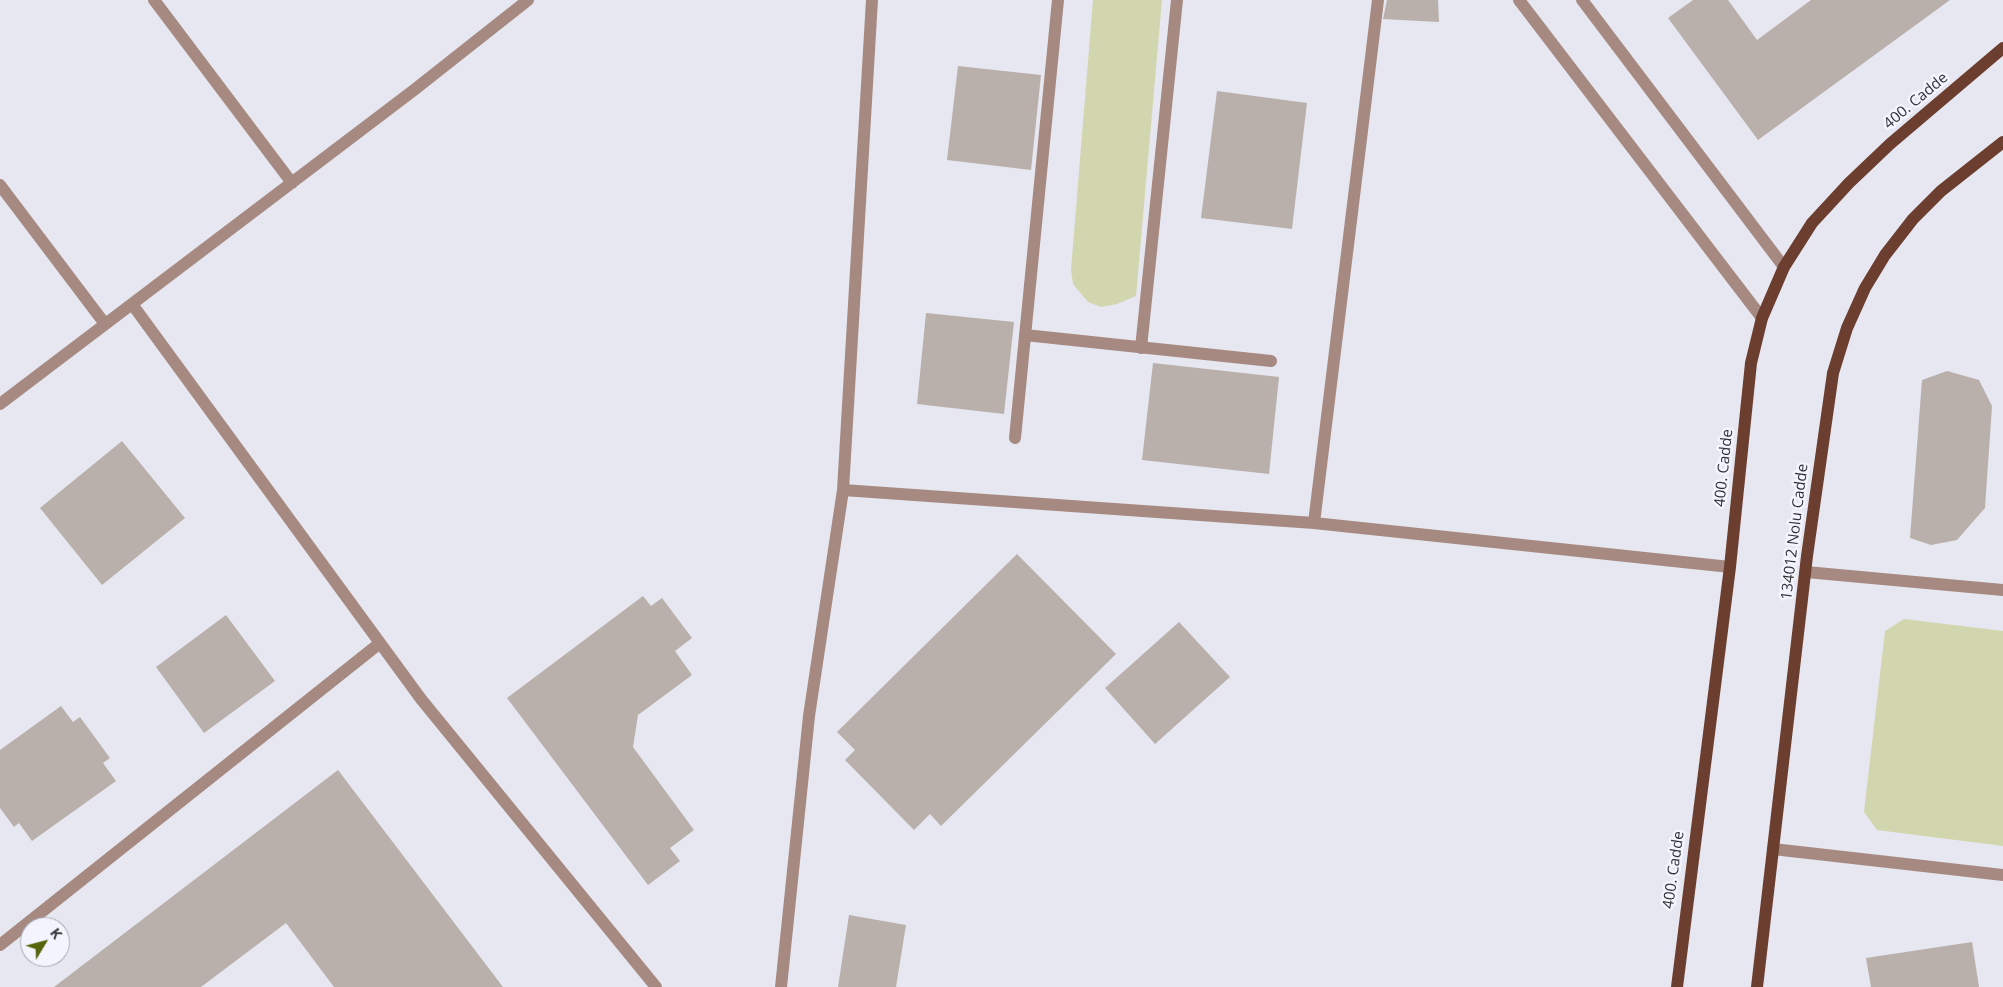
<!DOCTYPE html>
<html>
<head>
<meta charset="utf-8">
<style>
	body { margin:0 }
	#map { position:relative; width:2003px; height:987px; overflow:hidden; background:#e6e7f0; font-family:"Open Sans",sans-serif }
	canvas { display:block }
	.north { position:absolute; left:20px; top:917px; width:50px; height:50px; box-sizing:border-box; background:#f3f4fd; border:1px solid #a5a6ad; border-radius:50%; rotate:53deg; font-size:14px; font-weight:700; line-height:20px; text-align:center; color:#303134 }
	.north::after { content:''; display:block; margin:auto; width:18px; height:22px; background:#56650b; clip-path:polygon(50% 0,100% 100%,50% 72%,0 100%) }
</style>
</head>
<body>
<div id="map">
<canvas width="2003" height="987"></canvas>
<div class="north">K</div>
</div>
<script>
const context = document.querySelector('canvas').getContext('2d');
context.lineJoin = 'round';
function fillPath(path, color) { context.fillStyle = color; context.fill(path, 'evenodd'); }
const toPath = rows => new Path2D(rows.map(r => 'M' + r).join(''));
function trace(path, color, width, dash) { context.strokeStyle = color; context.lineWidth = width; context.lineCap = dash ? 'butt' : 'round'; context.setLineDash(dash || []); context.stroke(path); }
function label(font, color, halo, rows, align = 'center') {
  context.font = font + ' "Open Sans",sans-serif'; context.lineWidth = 5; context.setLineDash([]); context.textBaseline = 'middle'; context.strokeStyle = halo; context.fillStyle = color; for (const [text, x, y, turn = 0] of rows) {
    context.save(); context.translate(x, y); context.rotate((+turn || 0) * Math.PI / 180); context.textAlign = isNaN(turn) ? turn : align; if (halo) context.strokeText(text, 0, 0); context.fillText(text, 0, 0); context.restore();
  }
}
fillPath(toPath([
	[1093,0,1162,0,1136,296,1117,304,1101,307,1088,302,1073,284,1071,270],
	[1904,619,2003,631,2003,846,1877,830,1864,812,1885,631]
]), '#d2d6ae');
fillPath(toPath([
	[1387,0,1438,0,1439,22,1383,19],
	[1693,0,1728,0,1757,40,1811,0,1950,0,1758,140,1668,18],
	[958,66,1041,75,1031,170,947,160],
	[1217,91,1307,103,1292,229,1201,218],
	[926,313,1014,322,1004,414,917,404],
	[1153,363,1279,377,1269,474,1142,460],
	[1947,371,1979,380,1992,406,1985,508,1957,540,1931,545,1910,538,1922,380],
	[122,441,185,518,102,585,40,508],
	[1017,554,1116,654,941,826,930,814,914,830,845,760,855,750,837,732],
	[643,596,651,606,662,598,692,638,675,651,692,675,638,715,633,747,694,830,670,848,680,861,648,885,507,698],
	[226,615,275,681,204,733,156,667],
	[1179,622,1230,677,1155,744,1105,688],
	[61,706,73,722,80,717,110,758,103,763,116,781,32,841,19,823,14,827,0,808,0,750],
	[338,770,503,987,334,987,286,923,201,987,54,987],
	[849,915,906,925,896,987,838,987],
	[1972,942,1979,987,1871,987,1866,958]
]), '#b9b0ab');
trace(toPath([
	[154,0,292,183],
	[1519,0,1762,318],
	[1582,0,1784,267],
	[0,185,105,324],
	[132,304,421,699,656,987],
	[1025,335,1271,361],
	[1141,348,1177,0],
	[0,404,414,90,528,0],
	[1015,438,1058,0],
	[843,490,872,0],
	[1314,523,1378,0],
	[1806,572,2003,590],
	[1773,849,2003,875],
	[0,945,380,643],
	[781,987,809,716,843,490,1314,523,1730,567]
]), '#a68a82', 12);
trace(toPath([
	[1677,987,1730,567,1751,363,1762,318,1784,267,1812,223,1849,183,1890,144,2003,48],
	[1757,987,1807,556,1833,373,1847,328,1865,288,1885,255,1913,219,1941,191,2003,142]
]), '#6b3e30', 12);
label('15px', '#303134', '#f3f4fd', [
	["400. Cadde",1916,101,-40],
	["400. Cadde",1724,468,-84],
	["134012 Nolu Cadde",1795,532,-83],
	["400. Cadde",1674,870,-82]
]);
</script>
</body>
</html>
